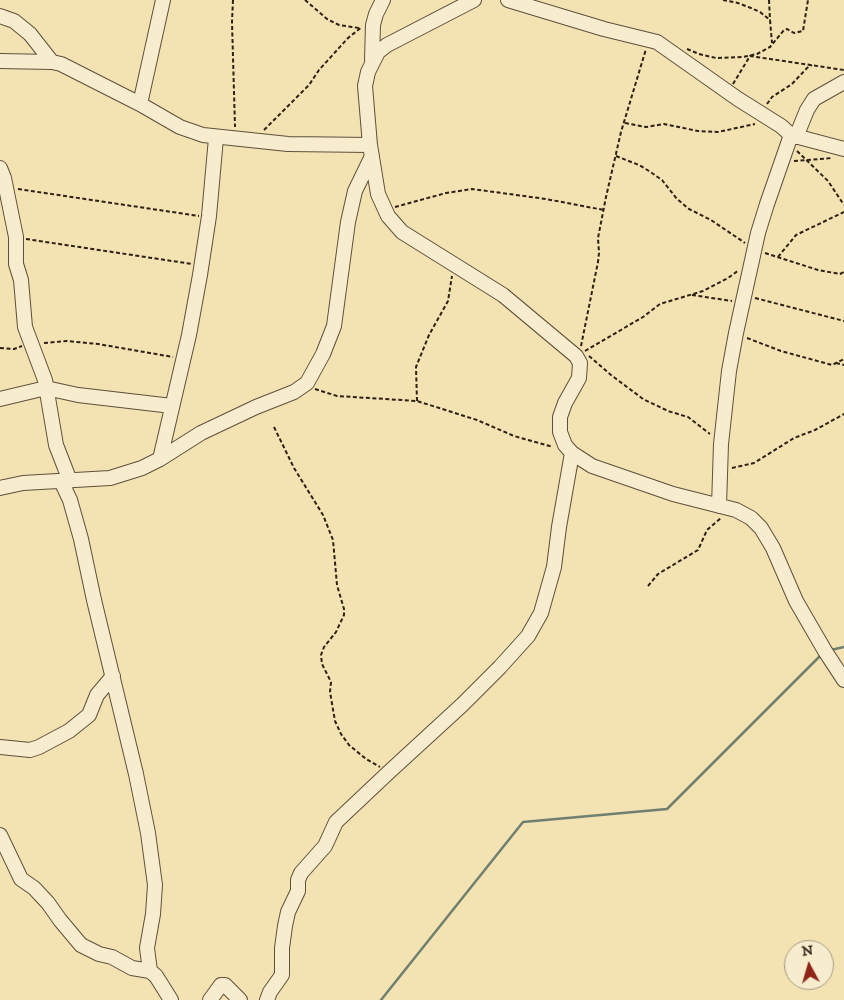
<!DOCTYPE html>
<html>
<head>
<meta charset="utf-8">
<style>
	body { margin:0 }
	#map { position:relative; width:844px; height:1000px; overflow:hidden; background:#f3e2b2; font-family:"IM FELL DW Pica",serif }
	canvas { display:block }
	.north { position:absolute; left:784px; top:940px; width:50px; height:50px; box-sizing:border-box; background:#f7eccd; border:1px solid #a69a83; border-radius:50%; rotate:354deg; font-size:14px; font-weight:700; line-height:20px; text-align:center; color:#2d2015 }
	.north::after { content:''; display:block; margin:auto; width:18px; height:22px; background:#8f2418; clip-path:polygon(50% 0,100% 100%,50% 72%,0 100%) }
</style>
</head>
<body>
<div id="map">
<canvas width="844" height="1000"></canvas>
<div class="north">N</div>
</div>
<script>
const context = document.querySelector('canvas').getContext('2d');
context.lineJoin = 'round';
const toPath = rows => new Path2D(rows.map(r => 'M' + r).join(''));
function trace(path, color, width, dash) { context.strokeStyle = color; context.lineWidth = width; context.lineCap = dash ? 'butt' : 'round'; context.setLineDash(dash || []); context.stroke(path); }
trace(toPath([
	[831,650,844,647],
	[381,1000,523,822,667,809,822,654]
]), '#6f7f70', 2.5);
const minor = toPath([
	[474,0,387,45,378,52,368,72,365,86,370,145,378,194,388,216,402,232,503,295,576,356,580,363,579,378,565,403,560,417,560,432,565,445,572,453,592,466,673,494,736,510,751,518,761,528,773,548,796,601,825,651,844,680],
	[508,0,604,29,657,42,738,99,781,126,791,135,844,149],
	[0,16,14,21,30,34,52,62],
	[372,60,373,25,376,14,383,0],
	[0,61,52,62,61,64,140,104,180,127,203,135,288,144,370,145],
	[140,104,163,0],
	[796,137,807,110,814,99,844,82],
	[0,168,4,178,16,237,16,264,21,280,25,327,45,380,56,445,70,481],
	[0,399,46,388,78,395,172,406],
	[160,459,189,335,200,275,209,216,216,138],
	[61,481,70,500,81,539,94,600,136,774,148,833,155,885,153,914,147,948,150,971],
	[0,488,23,483,110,478,142,468,160,459,201,433,256,407,294,392,307,383,323,354,334,326,348,222,355,191,372,156],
	[719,506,721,444,729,371,736,333,758,233,767,204,791,135],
	[0,747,30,750,39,747,69,731,89,715,97,695,113,676],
	[0,835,21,879,34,888,48,903,60,920,81,945,99,954,112,957,132,968,150,971,156,976,171,1000],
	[210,1000,221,985,225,985,240,1000],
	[267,1000,270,992,282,975,282,948,285,926,288,912,298,891,298,880,301,873,325,846,336,822,389,772,462,705,500,667,528,636,541,613,554,567,559,527,572,453]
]);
trace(minor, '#5e503c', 16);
trace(toPath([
	[233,0,232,22,235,127],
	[305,0,327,19,339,25,359,28],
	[723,0,738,3,751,8,760,12,770,20,772,43],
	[769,0,770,20],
	[687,49,699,54,716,58,743,57,757,54,770,47,784,30,787,29,794,33,803,31,808,0],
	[733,84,750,56,844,70],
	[767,104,772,97,792,84,807,68,812,65],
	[625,123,646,127,664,124,698,131,718,132,755,124],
	[264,130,309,85,319,70,348,38,362,27],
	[797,151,828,181,844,205],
	[616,156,639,165,649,171,662,180,677,199,689,209,711,220,745,243],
	[794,161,832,158],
	[18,189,199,216],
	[395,207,446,193,472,189,546,199,604,210],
	[26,239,192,264],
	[765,253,818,270,840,274,844,272],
	[778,257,796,235,844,212],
	[692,295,732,301],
	[755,298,844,321],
	[747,338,781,351,832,365,844,359],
	[44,343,67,341,98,344,173,357],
	[581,346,598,262,599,253,598,238,606,197,621,132,646,49],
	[0,348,14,349,22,346],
	[585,351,643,317,660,304,703,291,728,278,739,270],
	[589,356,611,375,643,399,668,411,688,417,710,434],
	[836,363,844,365],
	[315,389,337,396,417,401,477,420,514,436,553,447],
	[417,401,416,367,429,335,448,301,452,276],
	[274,427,294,468,323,515,333,540,337,585,344,609,344,615,336,632,324,647,321,655,322,664,331,682,330,692,335,721,341,734,349,745,366,759,380,767],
	[732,468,754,463,794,438,815,430,844,414],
	[648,586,658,574,698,550,707,530,721,518]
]), '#2d2015', 2, [4, 2.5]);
trace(minor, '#f7eccd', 14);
</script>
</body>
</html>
